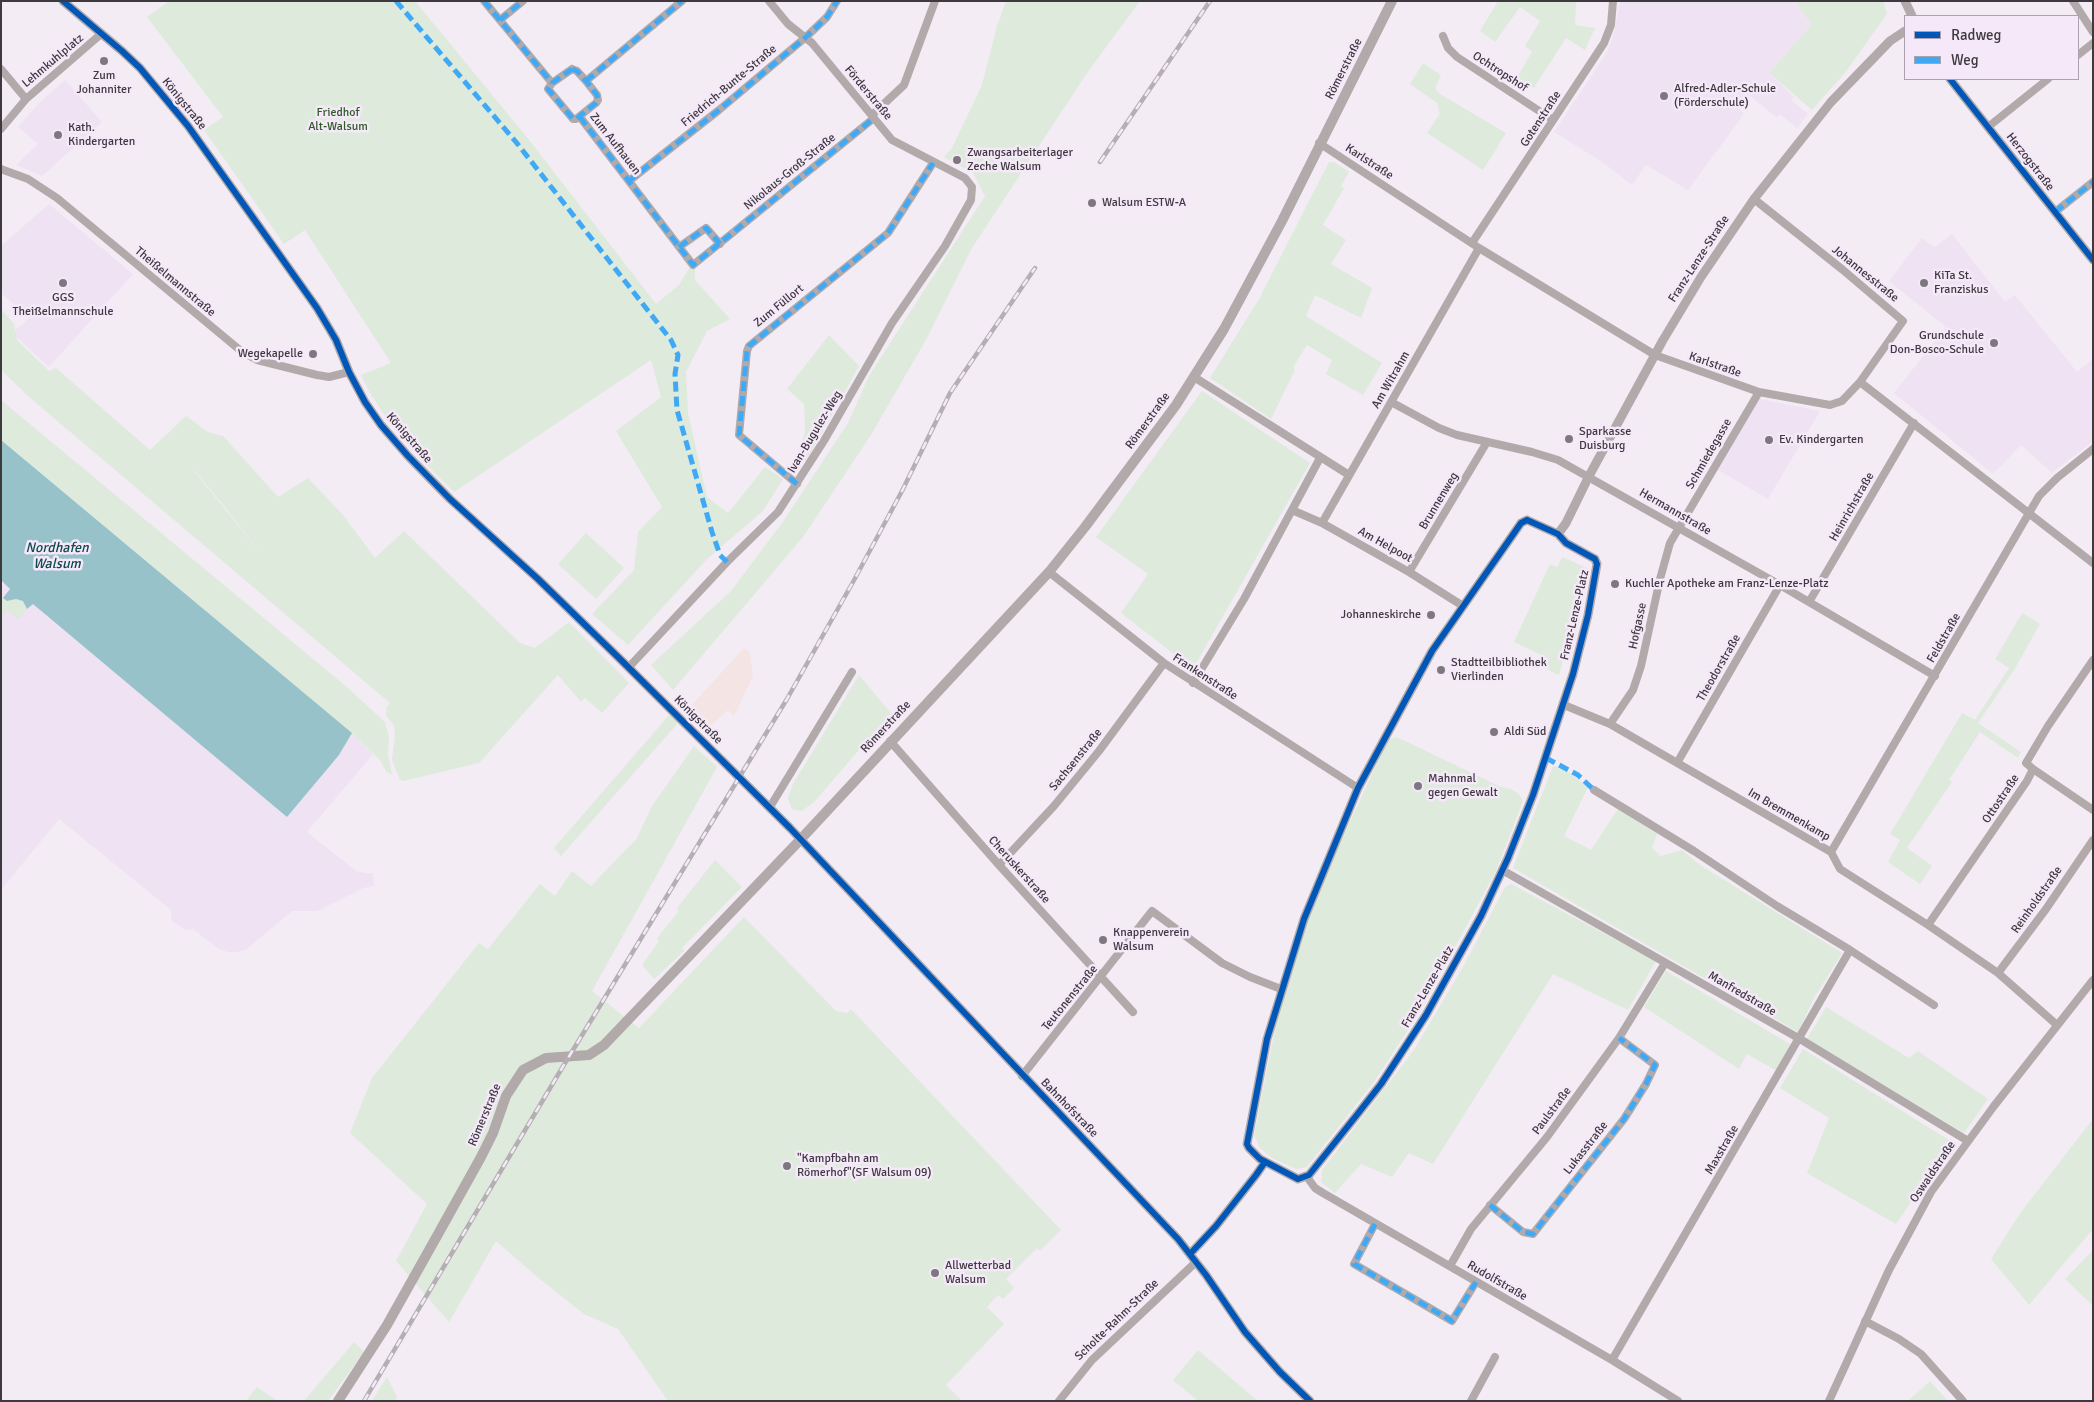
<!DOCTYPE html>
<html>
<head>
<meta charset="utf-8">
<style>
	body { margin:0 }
	#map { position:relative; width:2094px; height:1402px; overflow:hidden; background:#f3ecf5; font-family:Signika,sans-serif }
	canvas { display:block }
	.frame { position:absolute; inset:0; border:2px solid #3e393f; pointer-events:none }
	.legend { position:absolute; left:1904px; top:15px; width:175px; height:65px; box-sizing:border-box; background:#f5e8f9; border:1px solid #aca2af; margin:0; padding:6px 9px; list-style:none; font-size:15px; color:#3e393f }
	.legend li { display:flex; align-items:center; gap:10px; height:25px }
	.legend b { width:25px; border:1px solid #aca2af }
</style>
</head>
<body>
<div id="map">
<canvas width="2094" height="1402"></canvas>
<div class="frame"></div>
<ul class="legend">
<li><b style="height:6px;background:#0057b8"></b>Radweg</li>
<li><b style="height:6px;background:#3fa9f5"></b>Weg</li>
</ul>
</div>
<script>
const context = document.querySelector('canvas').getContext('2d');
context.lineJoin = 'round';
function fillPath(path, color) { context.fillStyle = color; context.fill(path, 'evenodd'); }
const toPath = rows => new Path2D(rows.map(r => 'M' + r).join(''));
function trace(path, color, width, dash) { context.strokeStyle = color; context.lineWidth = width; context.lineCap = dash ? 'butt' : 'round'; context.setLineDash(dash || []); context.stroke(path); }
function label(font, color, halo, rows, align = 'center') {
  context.font = font + ' Signika,sans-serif'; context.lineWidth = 5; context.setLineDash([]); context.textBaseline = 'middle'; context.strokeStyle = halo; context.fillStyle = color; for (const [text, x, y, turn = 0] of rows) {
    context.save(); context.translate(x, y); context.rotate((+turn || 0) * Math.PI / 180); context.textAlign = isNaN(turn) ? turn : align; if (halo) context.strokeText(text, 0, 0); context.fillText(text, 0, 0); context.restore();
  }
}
fillPath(toPath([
	[744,648,750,652,753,676,734,716,728,710,707,729,688,709]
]), '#f5e4e4');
fillPath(toPath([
	[1620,1,1795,1,1811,25,1769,73,1794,97,1791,100,1808,114,1797,128,1780,114,1776,117,1750,96,1739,108,1744,114,1688,190,1646,165,1632,185,1605,164,1554,132,1607,52,1614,33],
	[65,80,102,122,42,176,16,165,38,144,18,127,39,103],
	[49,204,133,274,49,367,12,333,29,318,1,293,1,246],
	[1952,234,2005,302,2015,295,2077,372,2093,359,2093,441,2052,473,2021,445,1993,474,1894,393,1946,327,1889,281,1922,238,1935,247],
	[1759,399,1820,411,1768,499,1718,470],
	[1,580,10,589,3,598,7,601,16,599,27,609,33,603,287,816,339,755,352,733,373,754,307,832,356,871,365,873,373,873,374,886,363,888,317,911,292,911,247,949,239,952,228,952,219,949,193,929,185,930,171,920,171,910,59,819,1,890]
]), '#efe2f3');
fillPath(toPath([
	[169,1,415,1,530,141,656,304,679,285,691,265,695,268,695,280,730,319,707,331,686,372,688,413,707,497,728,513,765,467,783,479,763,511,707,559,628,645,592,614,634,570,638,532,662,507,616,431,661,397,651,360,454,492,412,450,387,419,370,393,361,375,391,363,305,230,284,244,204,130,223,117,147,17],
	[1006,1,1140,1,1087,73,972,248,927,338,871,435,803,537,673,690,651,665,731,591,782,523,848,423,869,376,985,196,973,173,944,157,952,148,982,85,997,26],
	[1498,1,1576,1,1575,25,1595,28,1585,50,1566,38,1534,88,1517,77,1532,52,1525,46,1540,21,1520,7,1495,42,1480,31],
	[1795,1,1883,1,1887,14,1844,74,1812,110,1769,73,1811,25],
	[1423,63,1441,75,1435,88,1440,94,1506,133,1483,170,1427,133,1440,114,1437,103,1410,84],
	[1329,162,1334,162,1349,172,1341,186,1344,188,1323,225,1346,240,1331,264,1372,288,1361,318,1315,295,1306,316,1382,363,1363,395,1326,374,1332,360,1307,345,1293,367,1295,370,1271,419,1210,378,1259,299],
	[1,309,14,324,17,340,49,371,56,368,150,450,186,416,208,432,223,436,278,497,308,478,343,515,375,558,404,531,520,643,535,648,569,622,629,683,602,713,585,698,581,702,558,675,479,763,403,781,400,780,392,760,395,735,394,726,386,715,387,707,390,703,29,397,1,370],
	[194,470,224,506,264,557,194,471],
	[829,335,859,366,806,462,798,456,805,431,804,404,787,389],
	[1202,391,1310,463,1193,669,1121,613,1148,574,1096,537],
	[1,400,348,688,385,722,389,737,388,754,392,775,386,771,380,760,352,733,1,440],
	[586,533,624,568,596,599,558,564],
	[1562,557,1587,568,1588,573,1580,609,1576,613,1559,675,1550,671,1541,655,1514,642,1550,564,1557,567],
	[1,597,7,601,16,599,24,601,27,609,19,619,8,610,1,618],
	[2022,613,2040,624,2014,670,1978,723,2021,752,2018,758,1980,732,1949,780,1952,782,1907,848,1932,866,1920,884,1888,862,1900,840,1890,834,1962,713,1975,720,2009,668,1995,659],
	[859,675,891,713,814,802,802,811,792,809,788,798,793,784],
	[670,714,678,723,561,856,554,848],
	[1397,737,1501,787,1511,789,1519,794,1523,801,1496,871,1421,1010,1374,1082,1307,1167,1296,1169,1272,1158,1260,1148,1254,1135,1283,989,1311,907,1339,845,1388,740],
	[694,746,717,767,592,991,639,1028,744,917,836,1011,847,1013,851,1009,1061,1230,1040,1251,1037,1248,1006,1279,1014,1288,1003,1299,998,1295,987,1307,1004,1324,946,1385,962,1401,668,1401,618,1329,584,1314,536,1276,496,1241,449,1322,396,1261,427,1204,350,1133,372,1078,479,943,488,949,540,884,555,896,572,871,591,886,637,838,652,806],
	[1553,766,1563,768,1588,787,1564,836,1591,850,1618,809,1657,834,1652,848,1661,856,1682,850,1700,865,1842,953,1814,998,1798,1032,1513,868],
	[715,860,742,887,682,948,684,951,654,979,642,965,659,941,657,938,679,911,677,908],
	[1511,884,1656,961,1628,1010,1553,974,1433,1164,1409,1153,1392,1177,1361,1164,1335,1193,1321,1182,1322,1170,1414,1050,1463,967,1505,887],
	[1666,971,1790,1044,1777,1071,1747,1054,1739,1069,1644,1007],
	[1826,1007,1909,1058,1918,1051,1988,1099,1964,1133,1807,1039],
	[1803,1049,1952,1142,1896,1224,1807,1173,1829,1118,1780,1088],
	[2093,1119,2093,1229,2029,1305,1991,1259,2021,1212],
	[2093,1250,2093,1306,2065,1279],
	[354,1342,364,1352,328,1401,304,1401],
	[1198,1350,1258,1401,1198,1401,1173,1380],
	[387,1377,397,1397,395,1401,372,1401],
	[1930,1381,1948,1401,1908,1401],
	[257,1387,278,1401,246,1401]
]), '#deeadc');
fillPath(toPath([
	[1,440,352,733,339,755,287,817,33,604,27,609,23,601,16,599,7,601,3,598,10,589,1,580]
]), '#97c2c9');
trace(toPath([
	[484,1,552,83],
	[2073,1,2093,32],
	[500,20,523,1],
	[1443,36,1448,48,1457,57,1553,120],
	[2078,55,2093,43],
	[1,69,26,99],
	[572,69,577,71,586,81,597,95,598,100,596,103,576,119,573,119,548,89,552,83,572,69],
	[586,81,682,1],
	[872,115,904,85,935,1],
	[580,117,693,265,874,118],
	[1988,127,2048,79],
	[1,129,26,99,101,34],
	[1319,143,1479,248,1655,355,1759,392,1830,405,1842,401,1860,382,2093,563],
	[1,169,28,179,57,198,241,351,257,360,317,375,329,377,349,372],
	[629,181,719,110,806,37,827,17,837,1],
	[1754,199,1843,270,1903,321,1860,382],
	[2055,212,2093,182],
	[1472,243,1604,43,1611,25,1613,1],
	[679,247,706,228,720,244],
	[1194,377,1349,475],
	[1391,402,1439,428,1457,435,1532,452,1558,460,1780,585,1935,676],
	[797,484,739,435,747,351,749,346,888,233,933,163],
	[1292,510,1322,523,1409,572,1463,606],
	[1322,523,1479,248],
	[1049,572,1164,663,1358,788],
	[1409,572,1487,442],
	[1809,602,1914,423],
	[629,667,727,562,778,512,825,439,892,323,945,246,971,200,972,187,965,178,892,140,812,43,788,24,769,1],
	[1193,683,1244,599,1320,458],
	[1564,705,1610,724,1831,852,1840,869,1928,925,1998,973,2057,1025],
	[1610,724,1633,690,1641,666,1660,579,1670,543,1759,392],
	[890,741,999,865,1133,1012],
	[1677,763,1780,585],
	[2033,769,2093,810],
	[1594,790,1694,851,1777,906,1850,950,1934,1005],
	[770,807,852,672],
	[1831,852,2039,496,2057,478,2093,449],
	[999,865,1054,806,1099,751,1164,663],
	[1502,870,1800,1039,1968,1141],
	[1928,925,2027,781,2033,769,2026,763,2048,726,2093,660],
	[1998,973,2046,909,2093,840],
	[1022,1076,1152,911,1222,963,1250,977,1281,989],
	[1307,1177,1315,1188,1323,1193,1612,1360,1678,1401],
	[1490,1205,1523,1232,1533,1234,1624,1119,1646,1084,1655,1065,1619,1038],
	[1375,1224,1354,1264,1452,1321,1476,1282],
	[1450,1266,1471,1229,1547,1137,1619,1038,1665,963],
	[1865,1321,1899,1339,1921,1354,1963,1401],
	[1612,1360,1850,950],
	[1059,1401,1092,1360,1196,1262],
	[1471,1401,1495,1357],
	[1829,1401,1889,1270,1931,1192,1994,1106,2093,980]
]), '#b2aaaa', 8);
trace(toPath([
	[63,1,122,51,140,68,188,126,317,308,336,340,349,372,365,402,381,425,408,456,450,499,538,579,620,659,790,828,1178,1239,1206,1275,1245,1332,1280,1372,1310,1401],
	[1905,1,1912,16],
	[1950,79,2093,260],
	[1527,520,1558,534,1566,543,1595,559,1597,564,1588,615,1573,674,1533,795,1508,858,1481,916,1426,1015,1381,1084,1356,1116,1309,1175,1298,1179,1260,1159,1249,1148,1247,1144,1267,1039,1304,919,1358,788,1432,651,1512,536,1521,523,1527,520],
	[1558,534,1566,523,1589,476,1663,340,1701,277,1754,199,1831,102,1890,41,1905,31],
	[1190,1254,1216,1226,1256,1175,1265,1162]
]), '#b2aaaa', 9);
trace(toPath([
	[338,1401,387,1325,437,1236,481,1157,493,1133,506,1096,523,1070,546,1058,589,1055,604,1045,800,840,1049,572,1085,527,1176,405,1224,329,1282,221,1392,1]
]), '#b1a9aa', 10);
const rail = toPath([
	[1100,162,1210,1],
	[364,1401,562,1068,787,699,853,582,902,491,950,393,1035,268]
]);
trace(rail, '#b4afb2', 4.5);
trace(rail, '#f5e8f9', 2.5, [8]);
trace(toPath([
	[396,1,516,142,671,340,678,355,675,374,677,410,712,532,720,555,727,562],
	[484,1,552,83],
	[500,20,523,1],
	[572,69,577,71,586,81,597,95,598,100,596,103,576,119,573,119,548,89,552,83,572,69],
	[586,81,682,1],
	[580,117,693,265,874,118],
	[629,181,719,110,806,37,827,17,837,1],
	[2055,212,2093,182],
	[679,247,706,228,720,244],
	[797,484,739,435,747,351,749,346,888,233,933,163],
	[1546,758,1578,775,1594,790],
	[1490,1205,1523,1232,1533,1234,1624,1119,1646,1084,1655,1065,1619,1038],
	[1375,1224,1354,1264,1452,1321,1476,1282]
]), '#3fa9f5', 5, [10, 5]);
trace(toPath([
	[63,1,122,51,140,68,188,126,317,308,336,340,349,372,365,402,381,425,408,456,450,499,538,579,620,659,790,828,1178,1239,1206,1275,1245,1332,1280,1372,1310,1401],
	[1950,79,2093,260],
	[1527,520,1558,534,1566,543,1595,559,1597,564,1588,615,1573,674,1533,795,1508,858,1481,916,1426,1015,1381,1084,1356,1116,1309,1175,1298,1179,1260,1159,1249,1148,1247,1144,1267,1039,1304,919,1358,788,1432,651,1512,536,1521,523,1527,520],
	[1190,1254,1216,1226,1256,1175,1265,1162]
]), '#0057b8', 6);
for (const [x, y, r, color] of [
	[104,61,5,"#7d787f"],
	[1664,96,5,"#7d787f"],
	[58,135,5,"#7d787f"],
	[957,160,5,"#7d787f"],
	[1092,203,5,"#7d787f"],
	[63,283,5,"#7d787f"],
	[1924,283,5,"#7d787f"],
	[1994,343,5,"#7d787f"],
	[313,354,5,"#7d787f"],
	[1569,439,5,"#7d787f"],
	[1769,440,5,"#7d787f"],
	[1615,584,5,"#7d787f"],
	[1431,615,5,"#7d787f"],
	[1441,670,5,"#7d787f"],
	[1494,732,5,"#7d787f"],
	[1418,786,5,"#7d787f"],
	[1103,940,5,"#7d787f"],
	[787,1166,5,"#7d787f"],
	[935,1273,5,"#7d787f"]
]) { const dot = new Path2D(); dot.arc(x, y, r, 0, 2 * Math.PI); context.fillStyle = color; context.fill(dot); trace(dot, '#f5e8f9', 2); }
label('12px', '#3e393f', '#f5e8f9', [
	["Lehmkuhlplatz",53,61,-40],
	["Römerstraße",1344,69,-63],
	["Ochtropshof",1500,72,33],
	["Friedrich-Bunte-Straße",729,86,-40],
	["Förderstraße",868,93,50],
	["Königstraße",184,104,51],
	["Gotenstraße",1541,119,-57],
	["Zum Aufhauen",615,144,52],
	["Karlstraße",1369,162,33],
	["Herzogstraße",2030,162,52],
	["Nikolaus-Groß-Straße",790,172,-39],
	["Franz-Lenze-Straße",1699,259,-57],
	["Johannesstraße",1865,274,39],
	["Theißelmannstraße",175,282,40],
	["Zum Füllort",779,306,-39],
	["Karlstraße",1715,365,19],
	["Am Witrahm",1391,380,-60],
	["Römerstraße",1148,421,-54],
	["Ivan-Bugulez-Weg",815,432,-59],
	["Königstraße",409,438,49],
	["Schmiedegasse",1709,454,-60],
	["Brunnenweg",1439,501,-59],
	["Heinrichstraße",1852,507,-60],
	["Hermannstraße",1675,512,30],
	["Am Helpoot",1385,545,29],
	["Franz-Lenze-Platz",1575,615,-77],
	["Hofgasse",1638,626,-78],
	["Feldstraße",1944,638,-60],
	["Theodorstraße",1719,668,-60],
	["Frankenstraße",1205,677,33],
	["Königstraße",698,720,45],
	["Römerstraße",886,727,-47],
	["Sachsenstraße",1076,760,-51],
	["Ottostraße",2001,799,-56],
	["Im Bremmenkamp",1789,815,30],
	["Cheruskerstraße",1019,870,48],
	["Reinholdstraße",2037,900,-55],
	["Franz-Lenze-Platz",1428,987,-60],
	["Manfredstraße",1742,994,30],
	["Teutonenstraße",1070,998,-51],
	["Bahnhofstraße",1069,1108,46],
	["Paulstraße",1552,1111,-53],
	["Römerstraße",485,1115,-67],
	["Lukasstraße",1586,1148,-52],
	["Maxstraße",1722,1150,-60],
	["Oswaldstraße",1933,1172,-56],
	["Rudolfstraße",1497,1281,30],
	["Scholte-Rahm-Straße",1117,1320,-44]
]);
label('12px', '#3e393f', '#f5e8f9', [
	["Zum",104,76,"center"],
	["Johanniter",104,90,"center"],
	["Alfred-Adler-Schule",1674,89],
	["(Förderschule)",1674,103],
	["Kath.",68,128],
	["Kindergarten",68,142],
	["Zwangsarbeiterlager",967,153],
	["Zeche Walsum",967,167],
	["Walsum ESTW-A",1102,203],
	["KiTa St.",1934,276],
	["Franziskus",1934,290],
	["GGS",63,298,"center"],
	["Theißelmannschule",63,312,"center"],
	["Grundschule",1984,336,"right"],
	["Don-Bosco-Schule",1984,350,"right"],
	["Wegekapelle",303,354,"right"],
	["Sparkasse",1579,432],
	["Duisburg",1579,446],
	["Ev. Kindergarten",1779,440],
	["Kuchler Apotheke am Franz-Lenze-Platz",1625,584],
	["Johanneskirche",1421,615,"right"],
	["Stadtteilbibliothek",1451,663],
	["Vierlinden",1451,677],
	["Aldi Süd",1504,732],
	["Mahnmal",1428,779],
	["gegen Gewalt",1428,793],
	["Knappenverein",1113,933],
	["Walsum",1113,947],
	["\"Kampfbahn am",797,1159],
	["Römerhof\"(SF Walsum 09)",797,1173],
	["Allwetterbad",945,1266],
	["Walsum",945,1280]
], 'left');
label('12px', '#2d5a25', '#f5e8f9', [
	["Friedhof",338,113],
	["Alt-Walsum",338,127]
]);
label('italic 14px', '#0f4a4f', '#f5e8f9', [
	["Nordhafen",57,548],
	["Walsum",57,564]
]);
</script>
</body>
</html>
